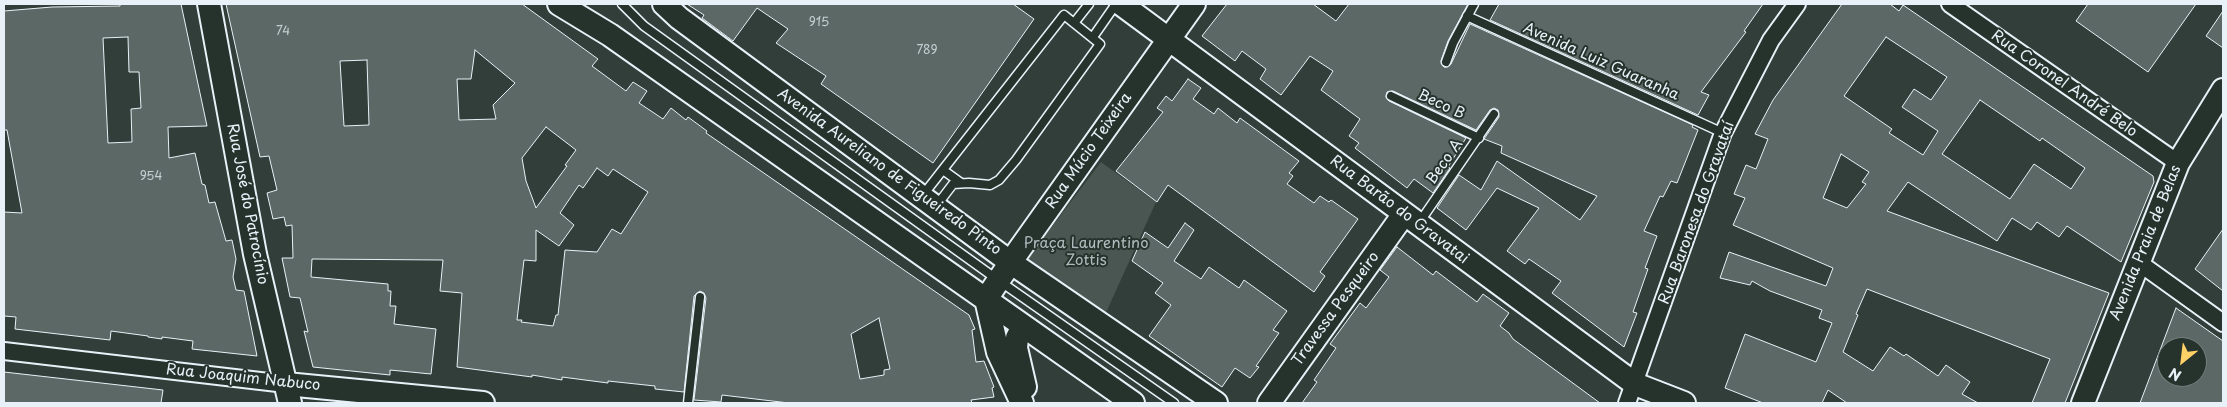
<!DOCTYPE html>
<html>
<head>
<meta charset="utf-8">
<style>
	body { margin:0 }
	#map { position:relative; width:2227px; height:407px; overflow:hidden; background:#323e39; font-family:"Playpen Sans",sans-serif }
	canvas { display:block }
	.frame { position:absolute; inset:0; border:5px solid #e8f1f8; pointer-events:none }
	.north { position:absolute; left:2157px; top:337px; width:50px; height:50px; box-sizing:border-box; background:#26332d; border:1px solid #747f7e; border-radius:50%; rotate:209deg; font-size:14px; font-weight:700; line-height:20px; text-align:center; color:#e8f1f8 }
	.north::after { content:''; display:block; margin:auto; width:18px; height:22px; background:#ffd166; clip-path:polygon(50% 0,100% 100%,50% 72%,0 100%) }
</style>
</head>
<body>
<div id="map">
<canvas width="2227" height="407"></canvas>
<div class="frame"></div>
<div class="north">N</div>
</div>
<script>
const context = document.querySelector('canvas').getContext('2d');
context.lineJoin = 'round';
function fillPath(path, color) { context.fillStyle = color; context.fill(path, 'evenodd'); }
const toPath = rows => new Path2D(rows.map(r => 'M' + r).join(''));
function trace(path, color, width, dash) { context.strokeStyle = color; context.lineWidth = width; context.lineCap = dash ? 'butt' : 'round'; context.setLineDash(dash || []); context.stroke(path); }
function label(font, color, halo, rows, align = 'center') {
  context.font = font + ' "Playpen Sans",sans-serif'; context.lineWidth = 4; context.setLineDash([]); context.textBaseline = 'middle'; context.strokeStyle = halo; context.fillStyle = color; for (const [text, x, y, turn = 0] of rows) {
    context.save(); context.translate(x, y); context.rotate((+turn || 0) * Math.PI / 180); context.textAlign = isNaN(turn) ? turn : align; if (halo) context.strokeText(text, 0, 0); context.fillText(text, 0, 0); context.restore();
  }
}
fillPath(toPath([
	[1101,162,1156,202,1104,317,1025,262]
]), '#495651');
const building = toPath([
	[120,4,181,4,207,126,168,127,169,158,195,153,202,184,205,185,209,203,215,202,226,241,232,240,236,259,233,277,236,290,244,291,257,356,192,349,193,341,162,337,162,339,148,337,148,336,111,331,110,340,15,329,16,317,4,316,4,212,22,213,7,130,4,130,4,11,52,7,120,6,120,4],
	[128,37,129,72,139,72,141,108,131,109,132,142,108,143,103,38,128,37],
	[226,4,522,4,598,59,592,66,626,91,633,82,647,91,639,103,663,119,671,108,686,120,688,117,707,131,706,133,969,315,975,329,972,330,976,362,984,361,994,387,992,388,994,397,971,400,972,403,789,403,722,395,721,402,694,400,706,298,704,293,700,291,694,296,684,392,655,389,655,386,608,381,608,383,562,377,562,380,532,375,532,377,457,367,462,293,440,291,443,260,312,259,311,277,388,284,388,291,391,291,390,306,396,306,394,324,436,329,431,374,390,370,390,375,313,367,304,331,308,332,300,298,290,297,282,258,293,258,292,225,286,226,284,217,273,219,267,193,277,190,269,156,260,157,226,4],
	[475,50,515,83,493,105,496,119,459,120,457,79,471,79,475,50],
	[367,60,369,125,344,126,340,61,367,60],
	[546,127,576,150,565,165,567,166,536,208,526,181,522,158,546,127],
	[597,168,608,176,613,169,648,192,621,234,612,229,597,252,565,250,558,315,556,315,553,326,521,322,522,320,517,320,524,260,536,261,536,230,559,246,574,225,560,213,579,185,583,188,597,168],
	[879,318,890,369,884,370,884,375,860,379,851,334,879,318],
	[687,4,1013,4,1034,19,933,163,821,84,826,76,776,43,788,29,757,8,733,41,702,18,704,15,687,4],
	[1227,4,1313,4,1336,21,1349,4,1468,4,1448,41,1441,61,1444,67,1447,67,1451,64,1470,24,1693,125,1692,127,1698,130,1677,183,1671,181,1663,197,1660,196,1644,231,1657,236,1645,268,1648,269,1633,312,1637,313,1624,347,1552,293,1561,281,1529,259,1525,264,1507,251,1539,208,1497,188,1466,230,1437,208,1459,175,1481,190,1497,161,1580,220,1597,196,1501,153,1502,146,1484,139,1499,117,1498,110,1494,108,1490,110,1476,130,1393,91,1387,92,1386,97,1389,101,1466,138,1448,167,1450,168,1433,193,1414,179,1407,188,1355,148,1359,143,1349,136,1360,119,1321,90,1333,71,1310,56,1281,95,1260,79,1266,69,1242,51,1235,61,1202,36,1227,4],
	[1499,4,1763,4,1744,31,1746,32,1701,92,1709,95,1698,115,1490,20,1499,4],
	[1842,4,1890,4,1899,11,1903,5,2153,176,2154,182,2121,262,2067,226,2059,237,2037,222,2031,230,2012,218,1997,241,1908,182,1887,211,2109,293,2065,403,2032,403,2050,359,1867,289,1856,314,1858,315,1843,352,1873,371,1890,347,1904,356,1906,354,1938,376,1946,365,1970,382,1962,394,1978,403,1847,403,1828,390,1822,403,1763,403,1725,388,1745,334,1816,362,1832,323,1819,318,1822,310,1770,291,1752,281,1750,285,1720,278,1729,252,1826,286,1833,268,1733,225,1745,198,1734,194,1746,165,1756,169,1768,139,1755,134,1773,100,1842,4],
	[1886,37,1947,77,1931,100,1914,89,1902,107,1938,131,1923,155,1889,133,1892,129,1844,96,1886,37],
	[1980,100,2040,141,2042,138,2085,168,2071,189,2034,164,2010,199,1942,154,1980,100],
	[1841,154,1869,172,1862,182,1866,184,1847,208,1823,198,1841,154],
	[2088,4,2196,4,2148,72,2076,21,2088,4],
	[2223,11,2223,48,2206,36,2223,11],
	[1188,79,1201,88,1193,99,1214,114,1218,108,1237,123,1240,118,1299,161,1289,173,1293,176,1287,184,1314,203,1320,196,1329,202,1331,200,1358,219,1320,272,1325,276,1314,292,1168,185,1157,202,1116,171,1163,112,1157,108,1166,96,1172,101,1188,79],
	[1185,223,1194,230,1174,261,1201,279,1209,267,1239,288,1244,280,1287,311,1273,330,1279,333,1256,366,1259,367,1250,378,1235,368,1222,387,1149,336,1171,305,1155,293,1163,283,1132,261,1145,232,1168,248,1185,223],
	[2223,229,2223,291,2195,269,2223,229],
	[1397,247,1433,275,1436,271,1477,302,1483,294,1509,313,1500,326,1509,333,1513,339,1600,403,1302,403,1317,382,1314,380,1336,348,1330,344,1360,303,1366,308,1389,277,1380,270,1397,247],
	[2176,308,2223,341,2223,403,2140,403,2176,308],
	[2167,347,2197,347,2197,377,2167,377,2167,347],
	[4,372,163,390,161,403,4,403,4,372]
]);
fillPath(building, '#5c6865');
trace(building, '#e8f1f8', 1);
const lane = toPath([
	[622,4,644,26,998,280,1174,403],
	[1467,16,1723,133],
	[1074,23,1089,4],
	[1093,37,1116,4],
	[1446,62,1453,43,1474,4],
	[1391,96,1479,138],
	[943,170,961,183],
	[923,195,1064,15,1100,44,1016,160,999,180,990,185,969,183,953,184,937,205],
	[1419,223,1494,114],
	[688,403,700,297]
]);
const street = toPath([
	[1950,4,2178,163],
	[2138,262,2223,323],
	[4,351,286,384],
	[1627,403,1723,133,1771,40,1797,4]
]);
const secondary = toPath([
	[209,4,255,254,290,403],
	[559,4,610,35,1133,403],
	[664,4,679,18,1010,262,1216,403],
	[1121,4,1635,384,1684,403],
	[986,299,1019,250,1194,4],
	[986,299,998,352,1022,403],
	[1023,326,1017,338,1016,348,1025,387],
	[286,384,483,403],
	[1269,403,1404,214],
	[2083,403,2178,163,2223,90]
]);
trace(lane, '#e8f1f8', 11);
trace(street, '#e8f1f8', 20);
trace(secondary, '#e8f1f8', 26);
trace(lane, '#26332d', 8);
trace(street, '#26332d', 16);
trace(secondary, '#26332d', 22);
label('12px', '#c5cfd3', null, [
	["915",819,23],
	["74",283,32],
	["789",927,51],
	["954",151,177]
]);
label('15px', '#e8f1f8', '#26332d', [
	["Avenida Luiz Guaranha",1601,62,24],
	["Rua Coronel André Belo",2064,84,35],
	["Beco B",1441,105,25],
	["Rua Múcio Teixeira",1089,151,-55],
	["Beco A",1445,162,-55],
	["Avenida Aureliano de Figueiredo Pinto",889,172,36],
	["Rua José do Patrocínio",247,204,79],
	["Rua Barão do Gravatai",1399,210,37],
	["Rua Baronesa do Gravataí",1697,213,-70],
	["Avenida Praia de Belas",2146,243,-68],
	["Travessa Pesqueiro",1336,309,-54],
	["Rua Joaquim Nabuco",243,378,6]
]);
label('15px', '#b0bbbe', '#26332d', [
	["Praça Laurentino",1086,244],
	["Zottis",1086,261]
]);
</script>
</body>
</html>
